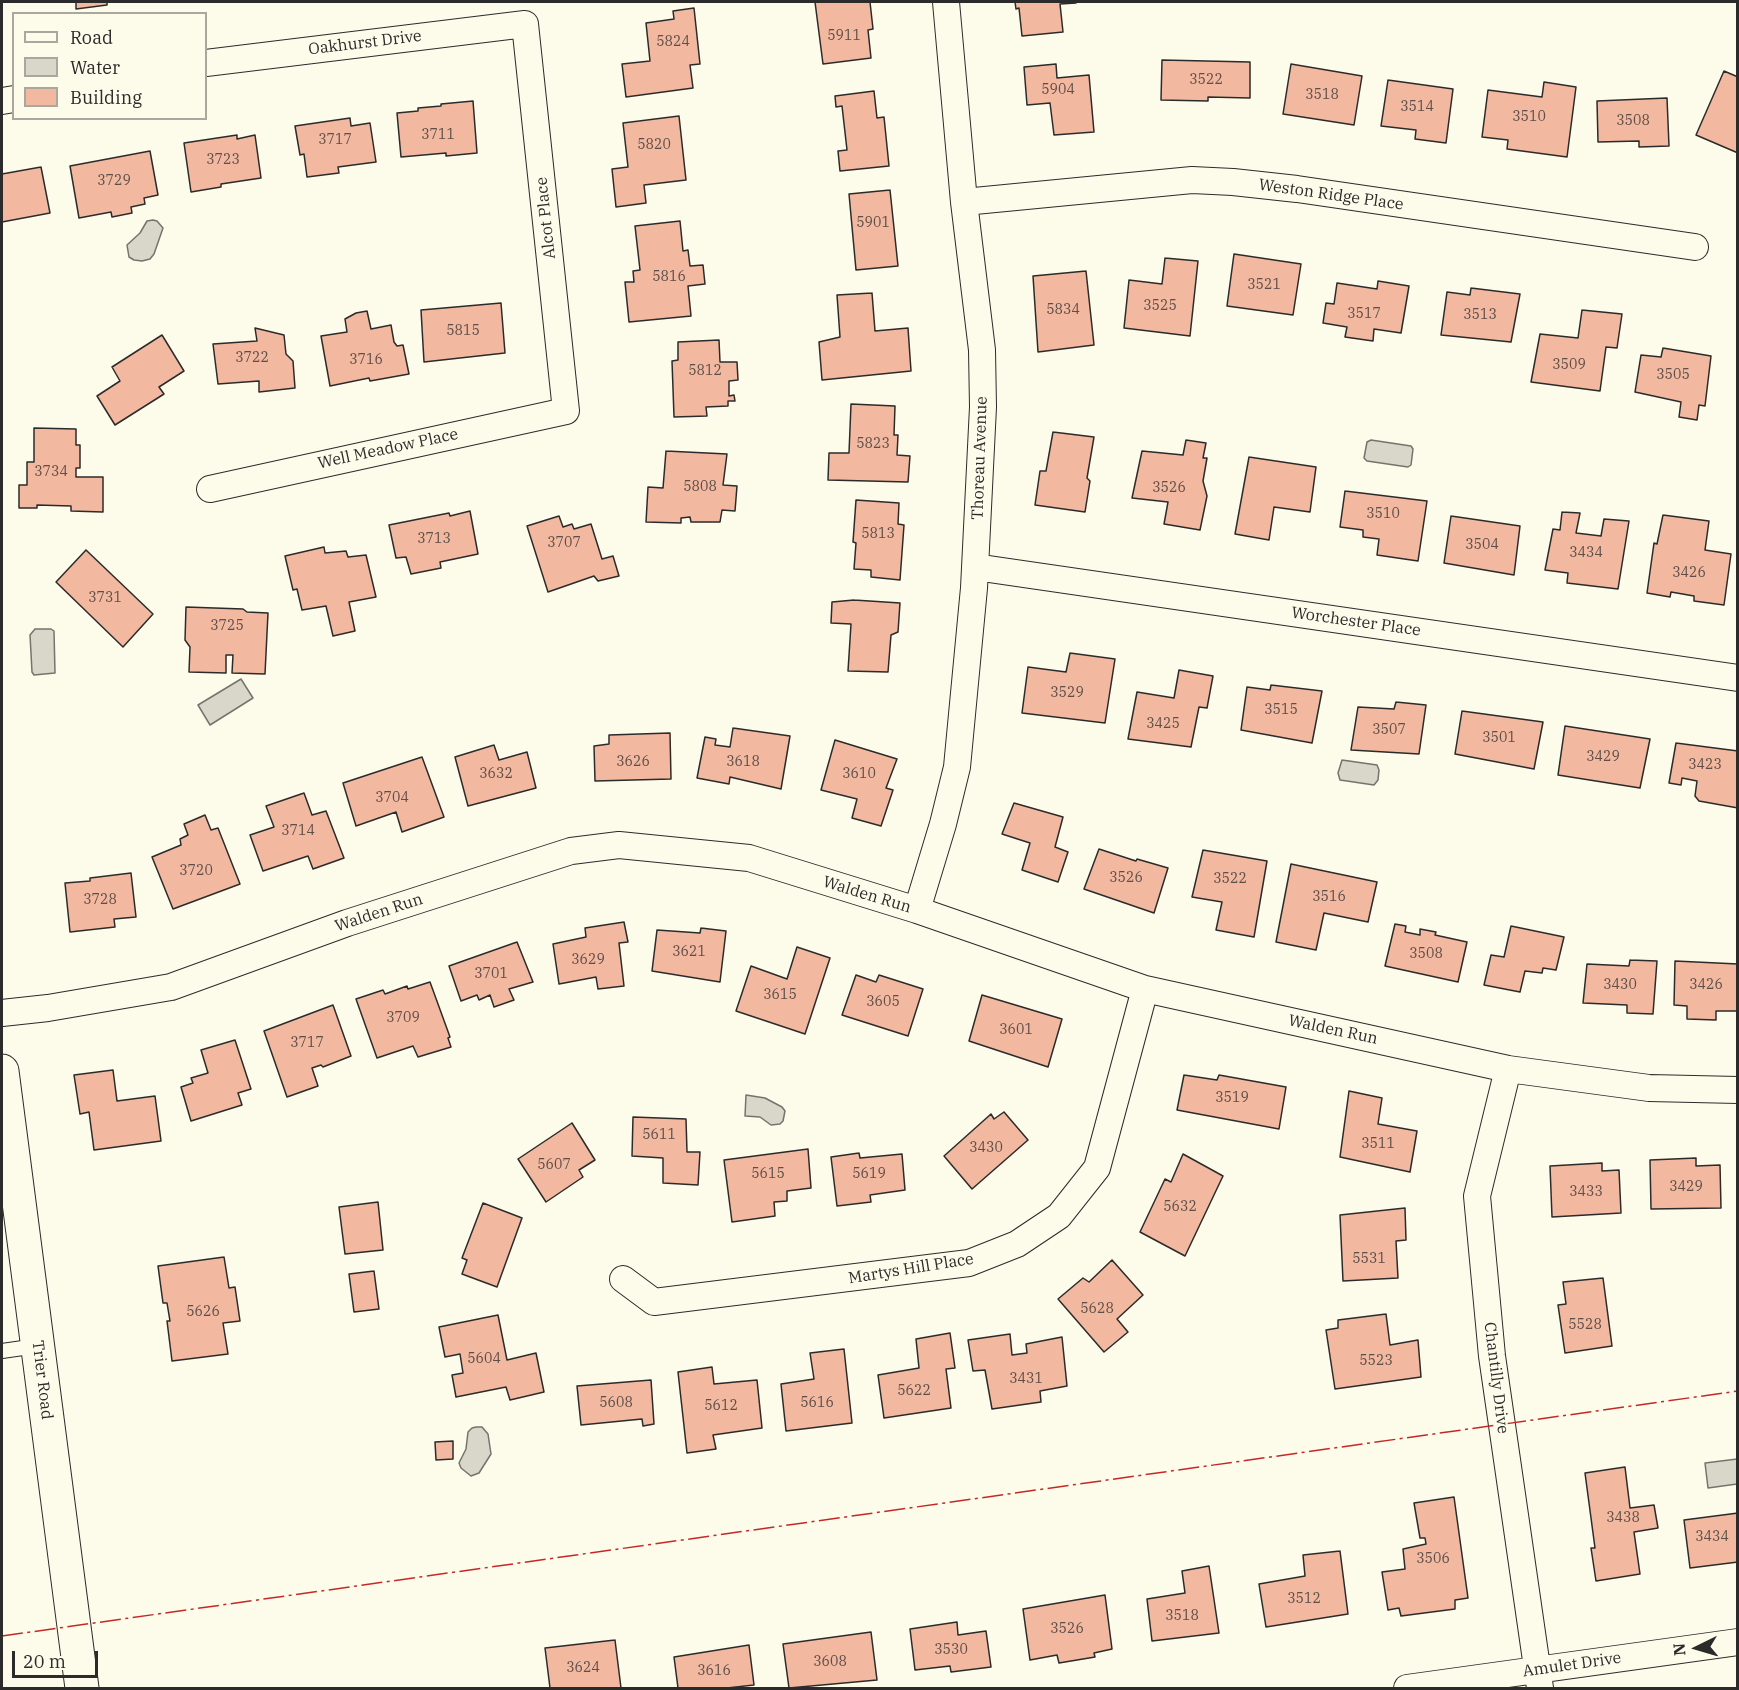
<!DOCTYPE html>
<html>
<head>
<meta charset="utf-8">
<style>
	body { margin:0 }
	#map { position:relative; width:1739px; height:1690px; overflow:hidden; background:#fdfbea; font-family:"IBM Plex Serif",serif }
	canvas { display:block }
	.frame { position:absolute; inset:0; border:3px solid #2b2b2b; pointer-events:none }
	.legend { position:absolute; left:12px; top:12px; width:195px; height:108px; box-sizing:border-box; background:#fdfbea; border:2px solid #a9a89e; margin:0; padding:8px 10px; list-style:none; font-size:18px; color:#2b2b2b }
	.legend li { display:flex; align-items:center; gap:12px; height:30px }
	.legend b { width:30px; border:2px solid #a9a89e }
	.north { position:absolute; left:1667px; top:1618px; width:60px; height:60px; -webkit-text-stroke:4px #fdfbea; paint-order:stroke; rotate:265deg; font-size:16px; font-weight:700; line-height:24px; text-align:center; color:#2b2b2b }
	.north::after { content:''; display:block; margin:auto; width:21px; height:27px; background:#2b2b2b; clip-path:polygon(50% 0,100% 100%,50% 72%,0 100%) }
	.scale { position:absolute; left:12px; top:1651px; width:86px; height:27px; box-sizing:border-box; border:3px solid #2b2b2b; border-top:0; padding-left:8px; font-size:18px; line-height:21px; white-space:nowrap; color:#2b2b2b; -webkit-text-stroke:4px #fdfbea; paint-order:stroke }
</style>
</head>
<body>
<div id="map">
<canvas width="1739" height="1690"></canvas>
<div class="frame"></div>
<ul class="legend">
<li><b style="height:8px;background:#fdfbea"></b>Road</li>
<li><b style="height:16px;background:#d8d7c9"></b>Water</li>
<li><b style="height:16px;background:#f2b8a0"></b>Building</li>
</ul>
<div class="north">N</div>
<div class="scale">20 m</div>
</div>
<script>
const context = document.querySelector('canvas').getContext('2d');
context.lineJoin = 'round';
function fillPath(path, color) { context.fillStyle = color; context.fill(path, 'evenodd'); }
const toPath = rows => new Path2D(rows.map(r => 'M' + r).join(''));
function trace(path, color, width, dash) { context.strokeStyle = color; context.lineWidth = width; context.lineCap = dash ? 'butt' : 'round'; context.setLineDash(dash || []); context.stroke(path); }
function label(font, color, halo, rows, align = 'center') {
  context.font = font + ' "IBM Plex Serif",serif'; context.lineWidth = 4.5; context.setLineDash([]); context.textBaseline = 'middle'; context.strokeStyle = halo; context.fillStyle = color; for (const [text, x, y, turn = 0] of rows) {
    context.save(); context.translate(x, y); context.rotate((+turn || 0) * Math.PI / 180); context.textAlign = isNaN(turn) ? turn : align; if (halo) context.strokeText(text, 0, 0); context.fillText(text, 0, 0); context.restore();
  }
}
const water = toPath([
	[153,220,157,221,163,228,154,254,150,259,142,261,134,260,129,257,127,245,140,233,147,221,153,220],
	[1371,440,1411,446,1413,449,1411,465,1408,467,1367,461,1364,458,1367,442,1371,440],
	[35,629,51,629,54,631,55,673,34,675,32,672,30,635,35,629],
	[241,679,253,698,210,725,198,705,241,679],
	[1342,760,1377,765,1379,770,1378,780,1374,785,1340,780,1338,773,1342,760],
	[746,1095,765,1098,782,1107,785,1111,783,1121,780,1124,771,1125,760,1117,745,1116,746,1095],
	[476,1427,482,1427,488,1434,491,1454,479,1473,471,1476,461,1468,459,1463,466,1449,468,1432,472,1428,476,1427],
	[1737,1459,1737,1484,1708,1488,1705,1463,1737,1459]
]);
fillPath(water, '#d8d7c9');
trace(water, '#74746e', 1.5);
const building = toPath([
	[76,2,110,2,107,2,107,5,76,9,76,2],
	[815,2,870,2,873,29,868,30,871,58,823,64,815,2],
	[1015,2,1075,2,1076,3,1060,4,1063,32,1022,36,1019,8,1016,9,1015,2],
	[694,8,700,64,690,65,693,88,626,97,622,64,650,61,646,23,674,19,673,11,694,8],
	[1162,60,1250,62,1250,98,1208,97,1208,101,1161,100,1162,60],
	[1056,64,1057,78,1089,75,1094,132,1054,135,1050,103,1027,105,1024,67,1056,64],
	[1291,64,1362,76,1354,125,1283,114,1291,64],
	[1724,71,1738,77,1738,153,1696,135,1724,71],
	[1388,80,1453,89,1446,143,1415,139,1416,130,1381,126,1388,80],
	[1544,82,1576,87,1567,157,1507,149,1508,140,1482,137,1488,90,1542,97,1544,82],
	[874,91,877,118,884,117,889,166,840,171,838,151,847,150,842,106,836,107,835,96,874,91],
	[1667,98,1669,146,1639,147,1639,141,1598,142,1597,101,1667,98],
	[473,101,477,153,446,156,446,153,401,157,397,113,418,111,418,108,441,106,441,104,473,101],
	[679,116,686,180,644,185,646,203,616,207,612,169,628,167,623,123,679,116],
	[350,118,351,126,370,123,376,162,338,167,339,173,307,177,304,154,300,155,295,126,350,118],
	[237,135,237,139,255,135,261,178,221,184,221,187,191,192,184,143,237,135],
	[150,151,158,195,144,198,145,204,131,207,132,213,112,217,111,212,79,218,70,166,150,151],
	[41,167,50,213,2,222,2,174,41,167],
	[890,190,898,266,856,270,849,194,890,190],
	[680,221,683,251,688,250,690,266,703,265,705,284,688,286,691,316,629,322,625,282,634,282,633,271,640,270,635,226,680,221],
	[1234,254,1301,264,1293,315,1227,306,1234,254],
	[1165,258,1198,261,1190,336,1124,328,1129,280,1162,284,1165,258],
	[1086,271,1094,345,1038,352,1033,276,1086,271],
	[1378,281,1409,286,1401,333,1374,329,1373,341,1345,337,1347,327,1323,323,1326,303,1334,304,1337,283,1377,289,1378,281],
	[1471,288,1520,294,1511,342,1441,335,1447,292,1470,295,1471,288],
	[872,293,875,331,908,328,911,371,822,380,819,342,840,337,837,295,872,293],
	[501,303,505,353,424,362,421,310,501,303],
	[1582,310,1622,314,1617,348,1606,347,1600,391,1531,382,1540,334,1578,338,1582,310],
	[367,311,371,329,391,325,394,342,397,346,403,345,409,374,370,381,369,378,330,386,321,336,347,332,345,319,356,313,367,311],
	[255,328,284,335,286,354,293,361,295,388,259,392,259,381,218,384,213,344,257,341,255,328],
	[162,335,184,371,159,387,164,394,115,425,97,396,120,381,112,367,162,335],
	[719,340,720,362,737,362,738,380,729,381,729,396,734,395,735,401,728,401,728,406,706,407,707,416,674,417,672,361,678,360,678,342,719,340],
	[1663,348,1711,356,1705,406,1699,405,1697,420,1679,417,1681,402,1635,392,1641,355,1661,357,1663,348],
	[851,404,895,406,894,435,898,435,897,455,910,456,908,482,828,480,829,453,849,453,851,404],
	[34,428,76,429,76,445,80,445,80,468,76,468,76,477,103,477,103,512,71,511,71,506,37,505,37,508,19,508,19,485,27,485,27,462,34,462,34,428],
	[1053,432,1094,437,1087,478,1090,481,1085,512,1035,505,1040,471,1046,471,1053,432],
	[1186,440,1206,443,1203,458,1207,458,1203,481,1207,496,1200,530,1164,524,1168,502,1132,498,1142,451,1183,455,1186,440],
	[666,451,727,454,723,485,737,486,735,511,722,510,720,522,691,522,690,517,681,518,681,523,646,522,648,487,663,488,666,451],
	[1249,457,1316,467,1310,512,1274,507,1269,540,1235,534,1249,457],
	[1345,491,1427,501,1418,561,1377,555,1379,539,1363,537,1363,530,1340,527,1345,491],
	[856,500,899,503,898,524,904,525,900,580,871,577,871,570,854,569,856,543,853,542,856,500],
	[470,511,478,554,440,562,441,568,411,574,406,557,396,558,389,525,449,513,450,516,470,511],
	[1562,512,1580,513,1576,533,1601,536,1604,519,1629,521,1618,589,1567,583,1568,573,1545,570,1553,529,1560,530,1562,512],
	[1663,515,1709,521,1705,550,1731,554,1724,605,1694,601,1694,596,1671,592,1670,597,1647,593,1654,543,1657,544,1663,515],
	[559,516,563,527,572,524,574,529,591,524,602,559,613,556,619,576,598,581,594,576,548,592,527,526,559,516],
	[1451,516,1520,526,1514,575,1444,563,1451,516],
	[324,547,325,553,346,551,348,557,366,555,376,597,349,602,355,631,333,636,326,606,302,610,297,589,293,590,285,556,324,547],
	[86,550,153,614,123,647,56,582,86,550],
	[854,600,900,603,898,632,891,635,888,672,848,671,851,624,831,623,832,602,854,600],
	[186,607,243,609,247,612,268,613,265,674,232,673,233,655,226,655,226,673,189,672,190,647,185,640,186,607],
	[1070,653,1115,659,1105,723,1022,713,1028,667,1066,672,1070,653],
	[1179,670,1213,676,1207,708,1199,707,1191,747,1128,739,1137,692,1174,698,1179,670],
	[1271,685,1322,691,1312,743,1241,730,1247,687,1270,690,1271,685],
	[1396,702,1426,705,1419,754,1351,750,1358,707,1394,709,1396,702],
	[1462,711,1543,722,1534,769,1455,754,1462,711],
	[1565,726,1650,739,1640,788,1558,775,1565,726],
	[733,728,790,736,781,789,730,777,729,784,697,778,705,737,716,739,715,745,730,747,733,728],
	[670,733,671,779,595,781,594,746,609,744,609,735,670,733],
	[835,740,897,759,886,788,893,790,881,826,852,818,857,799,821,790,835,740],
	[1676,743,1738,751,1738,808,1699,801,1695,796,1697,781,1682,778,1681,785,1669,783,1676,743],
	[494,745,499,760,527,752,536,788,468,806,455,757,494,745],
	[422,757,444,817,402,832,396,812,356,826,343,783,422,757],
	[304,793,312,815,326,811,344,858,313,869,308,856,263,871,250,835,274,827,266,806,304,793],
	[1014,803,1063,817,1055,847,1068,852,1058,882,1022,870,1030,843,1002,834,1014,803],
	[205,815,211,830,218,828,240,884,173,909,152,857,181,845,180,839,188,835,184,824,205,815],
	[1099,849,1136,861,1137,859,1168,868,1154,913,1084,889,1099,849],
	[1203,850,1267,861,1254,937,1216,930,1222,902,1192,897,1203,850],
	[1291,864,1377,882,1368,922,1324,913,1316,950,1276,942,1291,864],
	[131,873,136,917,114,919,115,927,70,932,65,883,90,881,90,878,131,873],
	[624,922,628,942,619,943,624,986,598,989,596,977,559,984,553,944,586,937,585,928,624,922],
	[1395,924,1406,926,1405,932,1420,935,1420,929,1436,932,1435,935,1467,942,1458,982,1385,966,1395,924],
	[1511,926,1564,937,1556,970,1543,968,1542,973,1525,971,1520,992,1484,985,1491,955,1504,957,1511,926],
	[701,928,726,931,720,982,652,971,657,930,700,933,701,928],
	[517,942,533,982,509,989,514,1000,494,1007,490,995,479,1000,477,995,461,1001,449,966,517,942],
	[797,947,830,958,805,1034,736,1011,751,966,787,979,797,947],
	[1630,960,1657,961,1653,1014,1627,1013,1627,1005,1583,1003,1587,964,1629,966,1630,960],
	[1675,961,1738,964,1738,1011,1716,1011,1716,1020,1687,1019,1687,1006,1674,1005,1675,961],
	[856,975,876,982,879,975,923,989,908,1036,842,1015,856,975],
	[430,982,450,1037,448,1038,451,1047,418,1057,413,1046,377,1058,356,999,383,990,385,994,407,986,408,989,430,982],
	[982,995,1062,1019,1048,1067,969,1041,982,995],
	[333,1005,351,1056,323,1067,321,1065,312,1068,318,1086,287,1097,264,1031,333,1005],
	[235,1040,251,1089,238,1093,242,1105,191,1121,181,1087,193,1083,191,1078,208,1073,201,1050,235,1040],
	[113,1070,117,1101,155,1096,161,1141,94,1150,89,1112,80,1114,74,1075,113,1070],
	[1184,1075,1217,1080,1219,1075,1286,1087,1279,1129,1177,1110,1184,1075],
	[1349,1091,1382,1098,1378,1124,1417,1131,1410,1172,1340,1157,1349,1091],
	[1004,1112,1028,1140,972,1189,944,1156,991,1114,994,1119,1004,1112],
	[633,1117,686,1119,687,1152,700,1152,698,1185,663,1183,663,1158,632,1156,633,1117],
	[572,1123,595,1160,579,1170,583,1177,546,1202,518,1159,572,1123],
	[808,1149,811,1188,787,1191,787,1201,774,1202,775,1216,732,1222,724,1160,808,1149],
	[859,1153,860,1158,902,1154,905,1190,870,1195,871,1202,837,1206,831,1157,859,1153],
	[1183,1154,1223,1176,1185,1256,1140,1232,1165,1179,1171,1182,1183,1154],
	[1696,1158,1696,1166,1720,1165,1721,1208,1651,1209,1650,1160,1696,1158],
	[1602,1163,1602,1171,1619,1170,1621,1213,1552,1217,1550,1166,1602,1163],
	[378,1202,383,1250,345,1254,339,1207,378,1202],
	[483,1203,522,1218,497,1287,462,1274,467,1260,462,1258,483,1203],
	[1405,1208,1406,1240,1396,1241,1398,1278,1343,1281,1340,1215,1405,1208],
	[224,1257,229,1288,235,1287,240,1321,223,1323,228,1354,172,1361,167,1321,170,1321,167,1303,163,1303,158,1266,224,1257],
	[1112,1260,1143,1295,1117,1319,1128,1332,1104,1352,1058,1299,1083,1278,1089,1282,1112,1260],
	[374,1271,379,1309,354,1312,349,1274,374,1271],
	[1603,1278,1612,1346,1565,1353,1558,1305,1566,1304,1563,1282,1603,1278],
	[1386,1314,1390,1345,1418,1340,1421,1377,1335,1389,1326,1330,1338,1328,1338,1320,1386,1314],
	[498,1315,507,1360,536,1353,544,1392,510,1400,506,1387,456,1397,452,1375,463,1373,460,1354,445,1357,439,1327,498,1315],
	[950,1333,955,1368,946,1369,951,1408,884,1418,878,1375,919,1368,916,1339,950,1333],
	[1010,1334,1012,1355,1027,1353,1026,1344,1062,1337,1067,1386,1040,1391,1041,1402,992,1409,985,1370,973,1371,968,1340,1010,1334],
	[844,1349,852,1423,786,1431,781,1384,814,1379,810,1353,844,1349],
	[712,1367,714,1384,757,1380,762,1428,713,1435,716,1449,687,1453,678,1372,712,1367],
	[651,1380,654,1424,643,1426,642,1419,581,1425,577,1386,651,1380],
	[453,1441,453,1459,436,1460,435,1442,453,1441],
	[1625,1467,1630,1508,1654,1505,1658,1528,1634,1532,1640,1574,1596,1581,1591,1548,1595,1548,1585,1473,1625,1467],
	[1454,1497,1468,1598,1455,1600,1455,1609,1401,1616,1399,1608,1388,1610,1382,1572,1405,1569,1403,1549,1426,1544,1425,1538,1420,1538,1414,1503,1454,1497],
	[1738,1513,1738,1562,1690,1568,1684,1520,1738,1513],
	[1340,1551,1348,1614,1266,1627,1259,1584,1305,1576,1303,1555,1340,1551],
	[1209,1566,1219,1633,1152,1641,1147,1599,1185,1593,1182,1571,1209,1566],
	[1105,1595,1112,1649,1094,1653,1095,1657,1059,1663,1057,1655,1030,1660,1023,1609,1105,1595],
	[957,1622,958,1635,986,1631,991,1667,951,1672,950,1666,915,1670,910,1629,957,1622],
	[871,1632,877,1680,789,1688,783,1644,871,1632],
	[615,1640,621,1688,550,1688,545,1648,615,1640],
	[749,1645,754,1685,727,1688,678,1688,674,1657,749,1645]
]);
fillPath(building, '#f2b8a0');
trace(building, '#2b2b2b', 1.5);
const service = toPath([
	[2,1351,37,1346]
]);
const minor = toPath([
	[206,63,525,24,566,411,210,489],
	[2,101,14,99],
	[964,202,1192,180,1233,182,1297,189,1695,247],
	[975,567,1738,678],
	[917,910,943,824,957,767,974,588,983,407,982,350,964,202,946,2],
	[2,1013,48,1008,171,987,347,923,571,851,619,845,749,858,917,910,1145,989,1508,1069,1649,1088,1738,1090],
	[1508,1069,1477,1196,1492,1356,1540,1688],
	[623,1279,654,1302,969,1263,1017,1244,1059,1216,1097,1168,1145,989],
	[1407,1688,1738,1642]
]);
const tertiary = toPath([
	[2,1071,82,1688]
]);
trace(service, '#2b2b2b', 16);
trace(minor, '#2b2b2b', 28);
trace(tertiary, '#2b2b2b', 35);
trace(service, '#fdfbea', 14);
trace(minor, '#fdfbea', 26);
trace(tertiary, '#fdfbea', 33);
trace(toPath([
	[2,1636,1738,1391]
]), '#c62828', 1.5, [21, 4.5, 3, 4.5]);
label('14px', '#5d4e48', null, [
	["5911",844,36],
	["5824",673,42],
	["3522",1206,80],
	["5904",1058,90],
	["3518",1322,95],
	["3514",1417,107],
	["3510",1529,117],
	["3508",1633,121],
	["3711",438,135],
	["3717",335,140],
	["5820",654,145],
	["3723",223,160],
	["3729",114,181],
	["5901",873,223],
	["5816",669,277],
	["3521",1264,285],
	["3525",1160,306],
	["5834",1063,310],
	["3517",1364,314],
	["3513",1480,315],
	["5815",463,331],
	["3722",252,358],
	["3716",366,360],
	["3509",1569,365],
	["5812",705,371],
	["3505",1673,375],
	["5823",873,444],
	["3734",51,472],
	["5808",700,487],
	["3526",1169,488],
	["3510",1383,514],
	["5813",878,534],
	["3713",434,539],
	["3707",564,543],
	["3504",1482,545],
	["3434",1586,553],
	["3426",1689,573],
	["3731",105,598],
	["3725",227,626],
	["3529",1067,693],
	["3515",1281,710],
	["3425",1163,724],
	["3507",1389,730],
	["3501",1499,738],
	["3429",1603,757],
	["3626",633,762],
	["3618",743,762],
	["3423",1705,765],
	["3632",496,774],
	["3610",859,774],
	["3704",392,798],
	["3714",298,831],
	["3720",196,871],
	["3526",1126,878],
	["3522",1230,879],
	["3516",1329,897],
	["3728",100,900],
	["3621",689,952],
	["3508",1426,954],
	["3629",588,960],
	["3701",491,974],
	["3430",1620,985],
	["3426",1706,985],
	["3615",780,995],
	["3605",883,1002],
	["3709",403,1018],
	["3601",1016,1030],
	["3717",307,1043],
	["3519",1232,1098],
	["5611",659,1135],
	["3511",1378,1144],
	["3430",986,1148],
	["5607",554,1165],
	["5615",768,1174],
	["5619",869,1174],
	["3429",1686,1187],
	["3433",1586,1192],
	["5632",1180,1207],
	["5531",1369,1259],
	["5628",1097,1309],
	["5626",203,1312],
	["5528",1585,1325],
	["5604",484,1359],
	["5523",1376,1361],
	["3431",1026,1379],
	["5622",914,1391],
	["5608",616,1403],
	["5616",817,1403],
	["5612",721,1406],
	["3438",1623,1518],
	["3434",1712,1537],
	["3506",1433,1559],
	["3512",1304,1599],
	["3518",1182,1616],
	["3526",1067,1629],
	["3530",951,1650],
	["3608",830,1662],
	["3624",583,1668],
	["3616",714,1671]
]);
label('16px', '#2b2b2b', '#fdfbea', [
	["Oakhurst Drive",365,43,-7],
	["Weston Ridge Place",1331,195,8],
	["Alcot Place",546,218,-96],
	["Well Meadow Place",388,449,-12],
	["Thoreau Avenue",980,458,-88],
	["Worchester Place",1356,622,8],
	["Walden Run",867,895,17],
	["Walden Run",379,913,-18],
	["Walden Run",1333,1030,12],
	["Martys Hill Place",911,1269,-9],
	["Chantilly Drive",1496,1378,83],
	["Trier Road",42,1380,83],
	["Amulet Drive",1572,1665,-8]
]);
</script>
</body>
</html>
